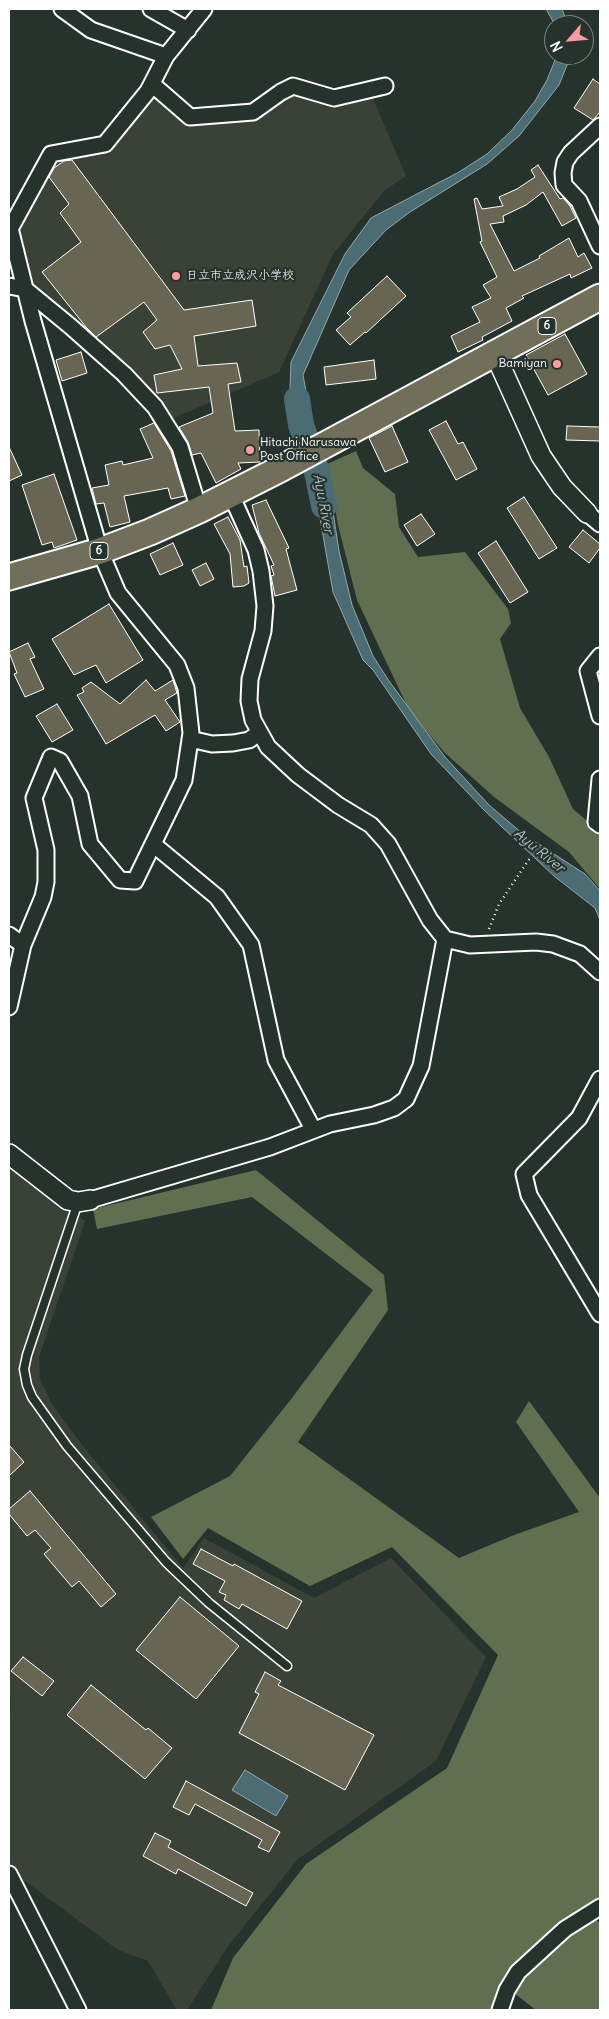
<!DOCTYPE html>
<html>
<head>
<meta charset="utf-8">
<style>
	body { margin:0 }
	#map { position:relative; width:609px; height:2019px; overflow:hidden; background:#26332d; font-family:Delius,sans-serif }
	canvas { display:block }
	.frame { position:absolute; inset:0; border:10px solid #fff; pointer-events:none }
	.north { position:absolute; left:544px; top:15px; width:50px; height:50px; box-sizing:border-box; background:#26332d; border:1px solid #7d8581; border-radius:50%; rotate:243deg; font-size:14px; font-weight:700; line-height:20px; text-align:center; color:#fff }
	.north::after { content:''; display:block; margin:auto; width:18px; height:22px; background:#ff9aa2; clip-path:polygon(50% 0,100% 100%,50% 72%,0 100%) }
</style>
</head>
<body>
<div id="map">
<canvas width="609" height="2019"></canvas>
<div class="frame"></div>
<div class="north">N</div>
</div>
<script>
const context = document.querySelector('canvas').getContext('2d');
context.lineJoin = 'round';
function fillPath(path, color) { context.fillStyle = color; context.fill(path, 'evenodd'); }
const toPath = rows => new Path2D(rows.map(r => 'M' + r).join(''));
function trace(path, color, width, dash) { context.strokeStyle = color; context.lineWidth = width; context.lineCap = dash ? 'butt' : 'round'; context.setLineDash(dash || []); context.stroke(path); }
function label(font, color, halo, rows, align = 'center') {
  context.font = font + ' Delius,"Klee One",sans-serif'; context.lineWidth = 4.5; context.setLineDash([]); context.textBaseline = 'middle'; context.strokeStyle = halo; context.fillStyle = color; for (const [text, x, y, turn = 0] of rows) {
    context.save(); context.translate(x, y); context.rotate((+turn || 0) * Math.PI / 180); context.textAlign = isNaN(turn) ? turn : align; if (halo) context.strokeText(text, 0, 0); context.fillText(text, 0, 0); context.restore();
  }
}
fillPath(toPath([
	[155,93,192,120,290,95,371,94,406,176,384,191,333,254,279,372,167,421,32,297,21,238,21,229,50,163,107,151],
	[11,1169,47,1198,85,1221,39,1357,40,1379,52,1404,82,1445,183,1568,204,1538,314,1598,391,1558,486,1657,436,1761,298,1859,229,1945,187,2010,177,2010,148,1961,118,1950,17,1875,9,1860,9,1723,11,1704,9,1687,9,1173]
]), '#3a4238');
fillPath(toPath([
	[356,451,363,468,395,494,399,527,418,557,465,552,508,609,511,623,500,639,520,708,549,757,573,809,600,832,600,889,569,852,494,797,444,752,409,710,357,600,338,525,327,464],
	[256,1170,384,1275,388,1310,298,1442,459,1558,514,1535,579,1512,516,1422,529,1401,600,1498,600,1910,595,1919,600,1923,600,2010,536,2010,501,1983,490,2010,211,2010,233,1958,306,1864,447,1768,498,1655,392,1547,310,1586,208,1528,183,1559,151,1517,230,1476,292,1398,373,1290,252,1197,97,1229,93,1209]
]), '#606f50');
const water = toPath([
	[546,9,562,9,568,25,555,25,546,9],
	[557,55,571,55,559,85,519,136,487,164,410,212,386,230,349,270,303,375,313,430,297,438,289,413,291,362,345,254,371,218,459,172,487,154,512,130,535,101,547,80,557,55],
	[326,466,339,551,352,605,373,656,389,681,445,757,489,805,523,834,585,874,600,891,600,920,595,908,554,876,484,810,431,754,373,670,363,660,333,592,312,473,326,466],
	[245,1770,288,1796,276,1816,232,1790,245,1770]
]);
fillPath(water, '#4c6c73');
trace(water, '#94a7ab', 1);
trace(toPath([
	[297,399,301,425,317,472,324,506]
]), '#4c6c73', 26);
const building = toPath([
	[593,79,600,84,600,112,593,120,574,108,593,79],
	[72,160,184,310,252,300,256,326,194,336,198,366,237,363,241,382,228,384,235,431,259,430,260,462,238,463,241,469,216,483,201,453,192,455,188,442,179,427,213,413,209,387,157,393,154,375,182,369,170,345,155,349,143,332,157,320,144,302,96,337,86,327,42,272,81,242,60,213,69,204,49,177,54,168,64,161,72,160],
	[538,165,560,199,563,198,570,206,576,218,562,226,543,192,526,205,503,216,504,222,490,224,514,271,540,258,539,256,569,238,578,257,584,253,592,268,571,278,570,274,522,296,524,298,506,308,512,321,482,337,483,340,458,352,451,336,480,322,472,307,491,298,483,285,497,277,480,242,482,241,474,199,477,198,482,209,503,206,499,197,517,189,535,177,531,170,538,165],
	[387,276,406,296,366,333,365,332,350,345,336,330,351,317,347,313,387,276],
	[565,334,587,374,548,395,526,355,565,334],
	[81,352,87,373,62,381,56,360,81,352],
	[374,360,376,379,326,385,324,367,374,360],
	[446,421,458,444,463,442,477,469,456,480,429,430,446,421],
	[154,423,171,451,185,496,171,499,168,488,124,496,130,522,110,527,104,503,96,504,92,488,109,485,105,465,122,461,123,465,153,458,140,429,154,423],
	[392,426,408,462,385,472,369,438,392,426],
	[567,426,600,427,600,441,566,440,567,426],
	[9,447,22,475,9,481,9,447],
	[54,474,77,540,54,548,52,542,42,545,22,485,54,474],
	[524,497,557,548,539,559,507,508,524,497],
	[266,500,289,548,286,549,297,590,275,596,271,576,274,575,271,566,274,565,259,533,252,505,266,500],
	[421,514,435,534,417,546,404,525,421,514],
	[228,517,240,540,244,567,247,566,249,583,244,586,233,587,230,554,214,524,228,517],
	[583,530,600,544,600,548,589,563,569,547,583,530],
	[496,541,528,592,510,603,478,553,496,541],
	[173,543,183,565,160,575,150,554,173,543],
	[206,563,214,579,200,586,192,570,206,563],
	[109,604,143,660,106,683,96,665,74,675,52,639,109,604],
	[28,643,35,657,30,659,44,689,25,697,14,674,17,673,9,652,28,643],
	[146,680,155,691,173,680,177,693,165,700,180,722,166,731,155,715,106,744,77,695,84,692,82,688,91,682,120,704,146,680],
	[57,704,73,730,52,742,36,716,57,704],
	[9,1445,24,1462,9,1476,9,1445],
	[30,1491,116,1594,101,1607,79,1581,72,1587,44,1554,51,1548,35,1530,27,1536,9,1514,9,1509,30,1491],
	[201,1549,233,1566,234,1564,302,1601,287,1629,242,1604,239,1609,224,1600,226,1595,219,1592,225,1581,193,1564,201,1549],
	[180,1597,239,1646,196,1699,136,1650,180,1597],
	[23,1657,54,1681,42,1696,11,1671,23,1657],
	[265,1672,281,1681,278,1685,374,1735,345,1790,239,1733,259,1694,255,1692,265,1672],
	[91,1685,146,1730,148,1728,172,1748,145,1779,67,1715,91,1685],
	[186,1781,280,1832,269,1852,258,1847,262,1840,195,1804,189,1815,173,1807,186,1781],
	[155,1833,171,1841,168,1847,253,1893,246,1906,178,1869,176,1874,143,1856,155,1833]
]);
fillPath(building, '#686652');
trace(building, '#fff', 1);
const service = toPath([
	[78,1202,27,1355,24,1369,27,1385,32,1397,67,1446,166,1562,209,1603,287,1666]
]);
const minor = toPath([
	[62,9,91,30,166,56],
	[151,9,188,30],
	[152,84,190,117,253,112,281,92,293,86,334,98,385,86],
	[600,126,571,153,565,162,563,173,564,185,579,201,600,246],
	[9,224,33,321,100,551,118,593,177,665,186,688,191,733,184,780,135,881,120,880,90,844,80,796,60,761,51,757,34,798,46,850,46,882,43,897,23,945,9,1007],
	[10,229,51,154,105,144,148,91,166,56,204,9],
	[9,286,25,289,70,326,124,374,155,407,180,447,199,510],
	[231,495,256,550,261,571,265,606,263,631,250,679,249,701,253,720,268,747,298,775,338,805,371,825,388,844,430,920,445,939,470,945,536,942,553,944,580,954,600,972],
	[587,513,600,524],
	[600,656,588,671,600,716],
	[190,739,212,744,233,743,249,740,259,733],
	[600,779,596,822,600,825],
	[153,844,217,897,251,945,276,1060,313,1129],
	[9,935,23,945],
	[600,1079,579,1118,524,1174,529,1195,600,1314],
	[90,1200,270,1147,330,1124,374,1115,394,1108,406,1099,421,1066,445,939],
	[9,1874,78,2010],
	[500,2010,507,1990,518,1972,565,1929,600,1907]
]);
const tertiary = toPath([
	[495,354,541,456,562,487,587,513],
	[9,1154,68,1200,78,1202,90,1200]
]);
const trunk = toPath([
	[9,577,100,551,150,532,199,510,282,468,600,297]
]);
trace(service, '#fff', 11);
trace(minor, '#fff', 19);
trace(tertiary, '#fff', 22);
trace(trunk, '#fff', 29);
trace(toPath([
	[489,929,499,904,530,858]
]), '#fff', 2.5, [1, 4]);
trace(service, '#26332d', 8);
trace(minor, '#26332d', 15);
trace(tertiary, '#26332d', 19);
trace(trunk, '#716e59', 25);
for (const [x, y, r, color] of [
	[176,276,5,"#ff9aa2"],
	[557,364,5,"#ff9aa2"],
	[250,450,5,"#ff9aa2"]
]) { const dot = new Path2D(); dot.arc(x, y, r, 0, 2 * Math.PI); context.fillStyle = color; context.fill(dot); trace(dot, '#26332d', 2); }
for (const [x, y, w] of [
	[547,326,18],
	[99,551,18]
]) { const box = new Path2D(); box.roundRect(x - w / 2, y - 8.5, w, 17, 4); context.fillStyle = '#26332d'; context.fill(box); trace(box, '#fff', 1); }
label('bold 11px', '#fff', null, [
	["6",547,326],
	["6",99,551]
]);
label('12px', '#fff', '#26332d', [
	["日立市立成沢小学校",186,276],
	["Bamiyan",547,364,"right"],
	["Hitachi Narusawa",260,443],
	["Post Office",260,457]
], 'left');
label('italic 14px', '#aebdc0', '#26332d', [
	["Ayu River",323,504,79],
	["Ayu River",539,851,39]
]);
</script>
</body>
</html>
